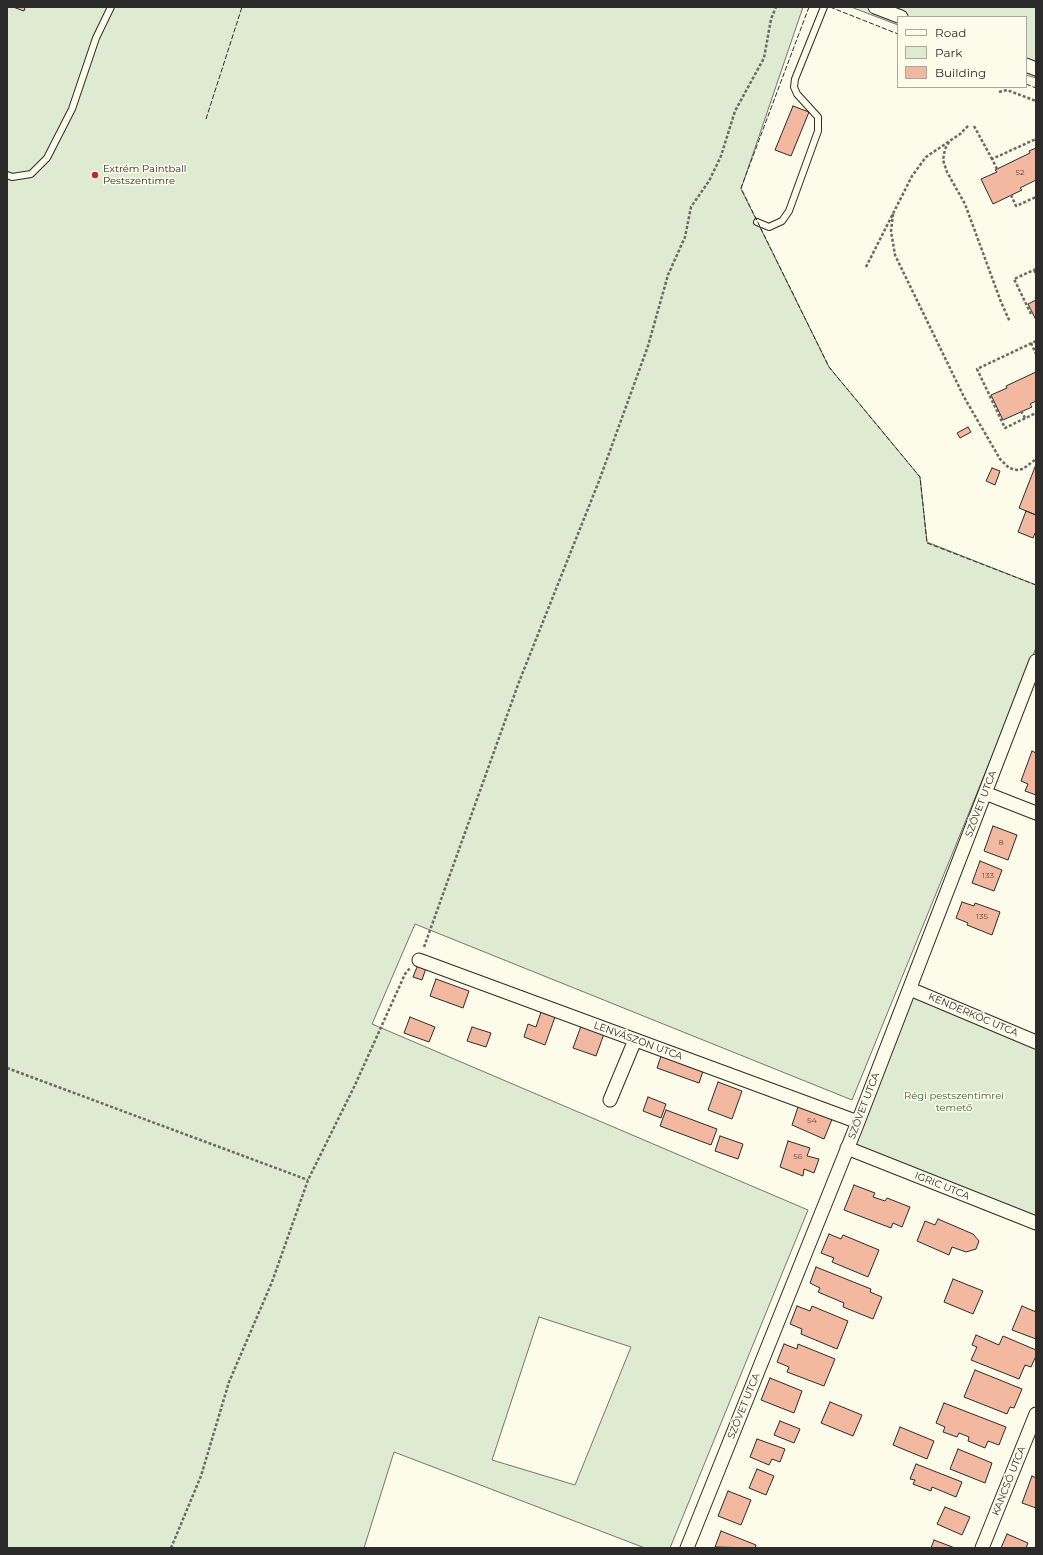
<!DOCTYPE html>
<html>
<head>
<meta charset="utf-8">
<style>
	body { margin:0 }
	#map { position:relative; width:1043px; height:1555px; overflow:hidden; background:#fdfbea; font-family:Montserrat,sans-serif }
	canvas { display:block }
	.frame { position:absolute; inset:0; border:8px solid #2b2b2b; pointer-events:none }
	.legend { position:absolute; left:897px; top:16px; width:130px; height:72px; box-sizing:border-box; background:#fdfbea; border:1px solid #a9a89e; margin:0; padding:5px 7px; list-style:none; font-size:12px; color:#2b2b2b }
	.legend li { display:flex; align-items:center; gap:8px; height:20px }
	.legend b { width:20px; border:1px solid #a9a89e }
</style>
</head>
<body>
<div id="map">
<canvas width="1043" height="1555"></canvas>
<div class="frame"></div>
<ul class="legend">
<li><b style="height:5px;background:#fdfbea"></b>Road</li>
<li><b style="height:11px;background:#deebd1"></b>Park</li>
<li><b style="height:11px;background:#f2b8a0"></b>Building</li>
</ul>
</div>
<script>
const context = document.querySelector('canvas').getContext('2d');
context.lineJoin = 'round';
function fillPath(path, color) { context.fillStyle = color; context.fill(path, 'evenodd'); }
const toPath = rows => new Path2D(rows.map(r => 'M' + r).join(''));
function trace(path, color, width, dash) { context.strokeStyle = color; context.lineWidth = width; context.lineCap = dash ? 'butt' : 'round'; context.setLineDash(dash || []); context.stroke(path); }
function label(font, color, halo, rows, align = 'center') {
  context.font = font + ' Montserrat,sans-serif'; context.lineWidth = 3; context.setLineDash([]); context.textBaseline = 'middle'; context.strokeStyle = halo; context.fillStyle = color; for (const [text, x, y, turn = 0] of rows) {
    context.save(); context.translate(x, y); context.rotate((+turn || 0) * Math.PI / 180); context.textAlign = isNaN(turn) ? turn : align; if (halo) context.strokeText(text, 0, 0); context.fillText(text, 0, 0); context.restore();
  }
}
const green = toPath([
	[7,7,803,7,741,189,829,367,920,477,927,542,1036,585,1036,648,852,1100,415,924,372,1024,808,1210,670,1548,645,1548,394,1452,364,1548,7,1548,7,7],
	[539,1317,631,1347,575,1485,492,1460,539,1317],
	[851,7,1036,7,1036,78,1026,75,1026,17,898,17,898,25,851,7],
	[910,989,1036,1042,1036,1223,847,1148,910,989]
]);
fillPath(green, '#deebd1');
trace(green, '#74746e', 1);
const building = toPath([
	[13,7,25,7,24,11,13,7],
	[793,106,809,112,791,156,775,150,793,106],
	[1036,148,1036,180,1020,188,1022,190,993,204,981,179,997,172,995,170,1030,153,1029,151,1036,148],
	[1036,300,1036,320,1028,304,1036,300],
	[1036,372,1036,401,1030,404,1032,407,1003,420,991,395,1007,388,1006,386,1036,372],
	[968,427,971,432,960,438,957,433,968,427],
	[1035,467,1036,468,1036,515,1019,508,1035,467],
	[992,468,1000,471,995,485,986,481,992,468],
	[1026,511,1036,515,1036,531,1033,538,1018,532,1026,511],
	[1032,751,1036,753,1036,795,1025,791,1028,784,1021,781,1032,751],
	[993,826,1017,835,1008,860,984,851,993,826],
	[980,861,1002,870,994,891,972,883,980,861],
	[962,902,974,906,975,903,1000,912,992,935,967,925,968,923,956,918,962,902],
	[419,962,427,965,422,980,413,977,419,962],
	[436,979,469,991,463,1008,430,996,436,979],
	[541,1012,555,1017,545,1045,524,1037,528,1024,536,1027,541,1012],
	[410,1017,435,1027,429,1042,404,1033,410,1017],
	[581,1026,604,1034,596,1056,573,1048,581,1026],
	[472,1027,491,1033,486,1047,467,1041,472,1027],
	[662,1053,704,1068,699,1083,657,1068,662,1053],
	[718,1082,742,1091,732,1119,708,1110,718,1082],
	[648,1097,666,1104,661,1118,643,1111,648,1097],
	[799,1104,833,1117,824,1139,792,1125,799,1104],
	[666,1110,717,1129,711,1145,660,1126,666,1110],
	[720,1136,743,1144,738,1159,715,1151,720,1136],
	[788,1141,810,1148,807,1156,819,1159,814,1173,804,1169,803,1176,780,1167,788,1141],
	[854,1185,875,1193,873,1197,885,1201,887,1198,910,1207,902,1227,893,1223,891,1228,844,1210,854,1185],
	[938,1219,973,1234,979,1241,976,1249,966,1252,952,1247,949,1255,917,1241,925,1221,935,1225,938,1219],
	[829,1234,841,1239,843,1235,879,1250,868,1277,832,1262,834,1258,821,1253,829,1234],
	[816,1267,871,1289,870,1292,882,1297,873,1319,843,1307,844,1303,818,1292,820,1288,810,1283,816,1267],
	[953,1279,983,1291,973,1314,944,1302,953,1279],
	[797,1306,810,1311,812,1306,848,1321,837,1349,801,1334,802,1329,790,1324,797,1306],
	[1022,1306,1036,1312,1036,1339,1012,1330,1022,1306],
	[976,1335,999,1345,1003,1336,1036,1350,1036,1356,1031,1367,1025,1365,1019,1379,971,1360,977,1347,972,1345,976,1335],
	[784,1344,797,1349,798,1344,835,1359,824,1386,787,1372,789,1367,777,1362,784,1344],
	[975,1370,1022,1389,1014,1408,1010,1407,1007,1414,964,1397,975,1370],
	[770,1378,802,1391,794,1413,761,1400,770,1378],
	[830,1402,862,1415,853,1436,821,1423,830,1402],
	[944,1403,1006,1427,999,1445,988,1441,985,1448,968,1441,969,1437,959,1433,957,1437,943,1432,945,1427,936,1423,944,1403],
	[780,1421,800,1429,794,1443,774,1435,780,1421],
	[900,1427,934,1441,927,1459,893,1445,900,1427],
	[757,1439,785,1449,780,1462,772,1459,769,1465,750,1457,757,1439],
	[958,1449,992,1463,985,1483,950,1469,958,1449],
	[916,1464,962,1482,956,1497,932,1487,931,1491,913,1484,915,1480,910,1479,916,1464],
	[757,1469,774,1476,766,1495,749,1488,757,1469],
	[1032,1476,1036,1478,1036,1508,1022,1503,1032,1476],
	[728,1491,751,1500,741,1525,718,1516,728,1491],
	[945,1507,970,1517,962,1535,937,1524,945,1507],
	[721,1531,756,1545,755,1548,715,1547,721,1531],
	[1007,1534,1028,1543,1026,1548,1001,1548,1007,1534],
	[934,1540,955,1548,931,1548,934,1540]
]);
fillPath(building, '#f2b8a0');
trace(building, '#2b2b2b', 1);
const lane = toPath([
	[7,175,12,177,31,174,47,158,72,109,96,38,111,7],
	[757,222,769,227,782,221,789,211,818,131,818,117,797,94,794,87,795,79,824,7]
]);
const street = toPath([
	[875,7,901,17],
	[1026,65,1036,69],
	[985,793,1036,813],
	[419,960,858,1122],
	[910,989,1036,1042],
	[610,1100,635,1040],
	[847,1148,1036,1223],
	[687,1548,858,1122,1036,661],
	[982,1548,1036,1414]
]);
trace(lane, '#2b2b2b', 8);
trace(street, '#2b2b2b', 15);
trace(toPath([
	[999,92,1007,90,1036,101],
	[974,126,992,159],
	[949,142,945,149,943,160,947,172,965,204,1001,302,1010,322],
	[997,169,992,159,1036,139],
	[1011,195,1016,206,1036,197],
	[893,214,891,231,895,255,964,397,1000,459,1009,468,1017,470,1023,469,1036,459],
	[866,267,912,176,926,157,960,134,969,125],
	[1034,270,1036,274],
	[1031,314,1014,279,1036,269],
	[1036,341,977,369,1005,428,1036,413],
	[1031,343,1036,354],
	[1021,411,1025,418],
	[424,947,519,682,599,481,648,346,668,275,685,237,691,207,709,181,721,156,735,111,764,58,771,19,776,7],
	[7,1068,308,1180],
	[171,1548,201,1476,229,1382,272,1282,308,1180,355,1085,405,974,410,968]
]), '#6a6964', 2.5, [3, 2]);
trace(lane, '#fdfbea', 6);
trace(street, '#fdfbea', 13);
trace(toPath([
	[809,7,741,188,829,367,920,477,927,543,1036,585],
	[830,7,898,34],
	[1026,84,1036,88],
	[206,119,242,7]
]), '#2b2b2b', 1, [5, 2]);
for (const [x, y, r, color] of [
	[95,175,4,"#c62828"]
]) { const dot = new Path2D(); dot.arc(x, y, r, 0, 2 * Math.PI); context.fillStyle = color; context.fill(dot); trace(dot, '#fdfbea', 1.5); }
label('8px', '#5d4e48', null, [
	["52",1020,173],
	["8",1001,843],
	["133",988,876],
	["135",982,917],
	["54",812,1121],
	["56",798,1157]
]);
label('10px', '#2b2b2b', '#fdfbea', [
	["Extrém Paintball",103,169],
	["Pestszentimre",103,181]
], 'left');
label('10px', '#2b2b2b', '#fdfbea', [
	["SZÖVET UTCA",981,804,-69],
	["KENDERKÓC UTCA",973,1015,23],
	["LENVÁSZON UTCA",638,1041,20],
	["SZÖVET UTCA",864,1106,-69],
	["IGRIC UTCA",942,1186,22],
	["SZÖVET UTCA",744,1406,-68],
	["KANCSÓ UTCA",1009,1481,-68]
]);
label('10px', '#34623c', '#fdfbea', [
	["Régi pestszentimrei",954,1096],
	["temető",954,1108]
]);
</script>
</body>
</html>
